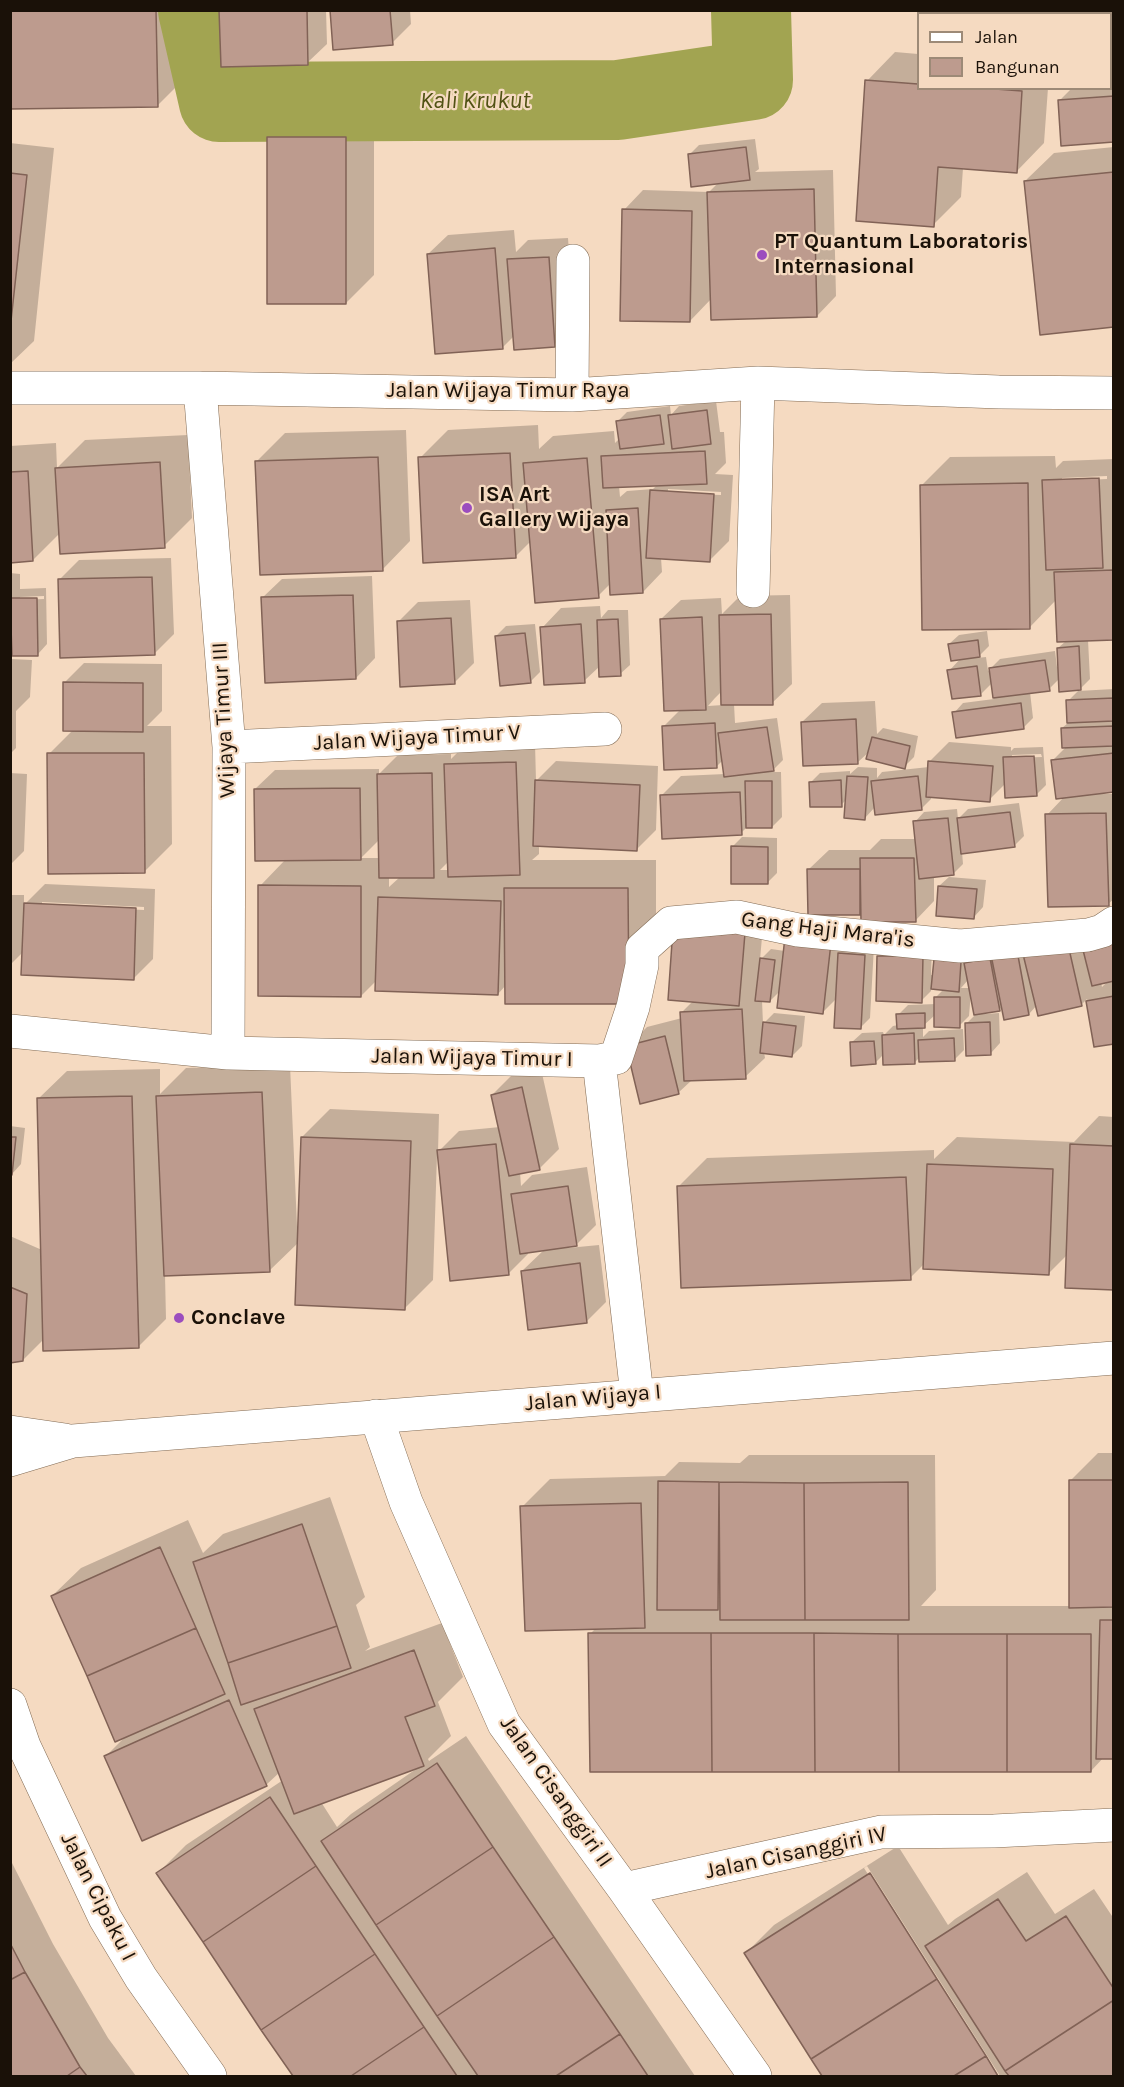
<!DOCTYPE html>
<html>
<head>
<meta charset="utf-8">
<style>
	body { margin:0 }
	#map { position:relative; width:1124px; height:2087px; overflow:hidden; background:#f5dac1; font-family:Karla,sans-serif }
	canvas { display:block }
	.frame { position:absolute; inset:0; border:12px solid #1a1108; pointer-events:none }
	.legend { position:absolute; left:917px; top:12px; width:195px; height:78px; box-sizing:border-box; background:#f5dac1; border:2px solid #9d8a77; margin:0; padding:8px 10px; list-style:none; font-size:18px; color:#1a1108 }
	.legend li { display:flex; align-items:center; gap:12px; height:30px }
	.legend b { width:30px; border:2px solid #9d8a77 }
</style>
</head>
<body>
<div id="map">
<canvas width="1124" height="2087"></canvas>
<div class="frame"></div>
<ul class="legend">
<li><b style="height:8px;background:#fff"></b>Jalan</li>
<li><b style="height:16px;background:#bd9b8e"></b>Bangunan</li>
</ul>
</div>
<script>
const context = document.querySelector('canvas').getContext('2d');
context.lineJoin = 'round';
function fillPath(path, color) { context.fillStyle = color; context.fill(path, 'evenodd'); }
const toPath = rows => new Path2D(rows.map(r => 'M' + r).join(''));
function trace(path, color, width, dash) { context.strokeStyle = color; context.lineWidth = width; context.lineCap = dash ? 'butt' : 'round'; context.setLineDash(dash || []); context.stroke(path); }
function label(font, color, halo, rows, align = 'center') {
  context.font = font + ' Karla,sans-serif'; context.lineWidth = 4.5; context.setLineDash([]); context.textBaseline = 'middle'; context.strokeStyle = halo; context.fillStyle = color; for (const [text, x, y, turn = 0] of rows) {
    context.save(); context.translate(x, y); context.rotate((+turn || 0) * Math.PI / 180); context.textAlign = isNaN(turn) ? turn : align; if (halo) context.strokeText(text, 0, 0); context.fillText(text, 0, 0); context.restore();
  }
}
fillPath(toPath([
	[10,10,185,10,186,77,158,105],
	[221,10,326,10,327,44,307,63],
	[331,10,410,10,411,24,392,43],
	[957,10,1020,10,1020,14,957,14],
	[1062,10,1114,10,1110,14,1062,14],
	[1114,17,1114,76,1110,76,1110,18],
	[895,52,918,54,918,88,1048,88,1044,143,1016,172,963,168,961,197,933,225,867,81],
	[1110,79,1114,79,1114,141,1059,101,1072,88,1110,88],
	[297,110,374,110,374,275,346,303,268,138],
	[755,139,759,169,755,172,833,170,836,296,817,316,712,298,690,321,624,210,643,190,709,192,719,182,689,155,699,145],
	[10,143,54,148,34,341,10,364],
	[1114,147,1114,326,1025,181,1054,153],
	[514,230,516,252,528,240,568,238,574,326,554,345,515,335,503,347,428,254,448,235],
	[716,401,720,432,724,432,726,463,715,474,733,475,729,541,710,560,661,558,662,572,643,592,611,583,598,596,531,541,515,557,420,458,448,430,538,425,539,449,553,436,614,431,615,443,620,438,618,421,627,412,670,406,671,415,679,406],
	[658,484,653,489,627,491,620,497,619,486],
	[668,489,721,492,721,495,668,493],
	[406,430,410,541,382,570,257,461,285,433],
	[188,435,192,518,164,546,60,533,33,560,10,561,10,446,56,443,57,468,85,440],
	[1055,456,1056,468,1063,461,1114,459,1114,638,1088,640,1090,679,1078,691,1114,689,1114,790,1099,792,1099,794,1114,794,1114,899,1108,904,1047,815,1065,796,1053,760,1067,746,1062,728,1068,723,1068,701,1080,689,1060,678,1049,689,1030,692,1033,718,1023,728,954,713,963,703,994,699,992,683,980,695,949,671,961,658,949,644,959,635,987,631,989,646,977,658,986,657,988,671,1000,659,1055,651,1057,667,1059,667,1058,648,1066,641,1056,600,1029,628,922,485,950,457],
	[1107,476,1107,479,1062,481,1062,478],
	[171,558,174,634,155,653,59,580,79,560],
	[10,573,20,574,20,589,46,588,47,644,38,654,13,651,10,654],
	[44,596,44,599,20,600,20,597],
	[372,576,375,658,356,678,262,598,282,579],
	[790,595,792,684,772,703,734,704,735,723,777,718,783,760,771,772,781,772,782,817,772,827,748,826,741,833,661,796,681,776,725,774,723,760,717,766,664,726,681,709,661,619,681,600,721,598,722,614,740,596],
	[722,691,723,705,708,706,715,698],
	[470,600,474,663,454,683,398,622,418,602],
	[600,606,601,618,608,610,628,610,630,665,620,674,600,666,584,681,542,628,561,608],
	[535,624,540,672,530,682,496,636,506,626],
	[10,659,32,660,30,697,16,711,16,748,10,754],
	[84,663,162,664,162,711,147,726,171,726,172,844,144,872,49,754,73,730,65,682],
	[875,701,877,734,883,728,918,736,914,757,904,767,870,751,858,762,802,722,822,703],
	[949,742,1011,747,1011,751,1014,748,1043,747,1046,785,1036,795,1005,784,989,800,931,796,931,799,921,809,875,807,865,818,847,799,841,805,810,783,820,773,850,771,850,774,858,767,877,768,877,778,882,772,929,767,929,762],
	[1041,754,1042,757,1012,758,1012,755],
	[535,743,536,781,556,761,658,766,656,830,637,849,539,845,539,854,532,860,656,860,656,974,506,985,498,994,377,980,361,996,260,886,286,859,255,789,275,770,379,769,379,774,398,755,451,754,451,759,465,745],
	[380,839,380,858,361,858],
	[449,861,450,870,440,870],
	[389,877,400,877,389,887],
	[10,773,27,774,24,851,10,865],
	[1019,803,1024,836,1014,846,962,852,963,864,953,874,934,876,934,901,915,921,862,914,809,913,809,869,829,850,870,850,881,839,916,839,915,822,924,812,957,809,958,819,968,809],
	[742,837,777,838,777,873,767,883,732,847],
	[949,877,986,880,983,907,974,917,939,886],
	[45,884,155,889,153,959,133,979,23,952,10,965,10,895,24,895,24,905],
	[42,902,144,907,144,910,42,905],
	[764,914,760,960,771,949,785,951,874,946,870,1018,860,1028,837,998,823,1012,781,990,770,1001,762,1000,763,1024,774,1013,805,1016,802,1046,792,1056,764,1052,765,1058,745,1077,692,1080,678,1093,628,1046,647,1027,682,1018,681,1013,694,1000,669,998],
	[1114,928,1114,1043,1095,1046,1087,999,1082,1004,1039,1014,1037,1005,1029,1014,1003,1006,1000,1009,985,1012,985,1014,999,1013,1000,1043,991,1053,966,1024,975,1015,971,992,969,1016,959,1026,935,1015,923,1026,923,1037,929,1031,963,1029,964,1050,955,1059,920,1057,914,1063,884,1054,875,1063,852,1042,862,1033,883,1032,884,1035,893,1026,898,1025,898,1015,908,1005,936,1004,936,997,944,989,931,987,931,991,921,1001,879,956,889,946,932,947,931,975,934,975,935,960],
	[968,980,970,988,961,988],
	[1109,980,1102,987,1101,982],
	[290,1065,297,1226,299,1226,302,1137,330,1109,439,1114,438,1152,459,1131,500,1127,492,1095,512,1075,541,1069,559,1149,540,1168,520,1172,521,1186,532,1175,587,1167,596,1225,577,1244,567,1246,568,1248,599,1245,606,1302,586,1322,522,1271,545,1249,528,1251,528,1254,508,1274,439,1155,437,1155,433,1280,405,1308,299,1242,269,1271,165,1275,166,1319,138,1347,45,1338,23,1360,10,1361,10,1236,42,1250,38,1099,67,1071,160,1069,160,1094,186,1068],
	[1099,1116,1114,1117,1114,1289,1068,1254,1048,1274,925,1263,910,1278,679,1186,707,1158,934,1150,934,1159,957,1137,1074,1142],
	[10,1126,25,1128,21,1164,12,1174],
	[1098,1453,1114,1453,1114,1758,1104,1757,1091,1771,590,1634,596,1628,522,1507,550,1479,665,1476,679,1462,740,1463,749,1455,935,1455,936,1590,921,1606,1071,1606,1070,1481],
	[330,1497,365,1597,356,1605,370,1647,365,1651,442,1623,463,1677,438,1702,451,1736,428,1759,429,1761,466,1736,695,2076,294,2076,158,1873,186,1845,283,1780,280,1772,266,1785,106,1756,126,1736,52,1596,81,1568,188,1520,203,1553,223,1534],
	[419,1767,351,1814,337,1827,321,1802],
	[898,1846,948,1925,955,1919,1027,1872,1055,1914,1094,1889,1114,1919,1114,2076,1000,2076,867,1866,864,1868,996,2076,824,2076,746,1953,774,1925],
	[10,1859,53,1944,108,2038,136,2076,10,2076]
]), '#0003');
trace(toPath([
	[198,10,219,102,618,100,753,80,751,10]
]), '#a2a451', 80);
const building = toPath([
	[10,10,156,10,158,107,10,109,10,10],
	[219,10,307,10,308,65,221,67,219,10],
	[330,10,390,10,393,45,333,50,330,10],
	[1000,10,1000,14,955,14,955,11,1000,10],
	[1060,10,1102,10,1102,14,1060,14,1060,10],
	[1114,34,1114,77,1110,78,1110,35,1114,34],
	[865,80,918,84,918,88,982,88,1022,91,1017,173,938,167,934,227,856,221,865,80],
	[1114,96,1114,142,1061,146,1058,100,1114,96],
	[267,137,346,137,346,304,267,304,267,137],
	[746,147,750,180,691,187,688,154,746,147],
	[1114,172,1114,327,1040,335,1024,181,1114,172],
	[10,173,27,175,10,330,10,173],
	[814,189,817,317,711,320,707,192,814,189],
	[622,209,692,211,690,322,620,321,622,209],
	[495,248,503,349,435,354,427,254,495,248],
	[549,257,555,347,514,350,507,259,549,257],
	[707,410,711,444,672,449,668,415,707,410],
	[660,415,664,444,620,449,616,421,660,415],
	[705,451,707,484,603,488,601,456,705,451],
	[510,453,516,558,423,563,418,457,510,453],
	[378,457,383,571,260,575,255,461,378,457],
	[587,458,599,598,535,603,523,463,587,458],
	[160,462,165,548,60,554,55,468,160,462],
	[28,471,33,561,10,563,10,472,28,471],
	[1099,478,1103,568,1046,570,1042,480,1099,478],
	[1028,483,1030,629,922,630,920,485,1028,483],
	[650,490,714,494,710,562,646,558,650,490],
	[638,508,643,593,610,595,606,510,638,508],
	[1114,570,1114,640,1057,642,1054,572,1114,570],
	[152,577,155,655,60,658,58,579,152,577],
	[353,595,356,679,265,683,261,597,353,595],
	[10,598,37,598,38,656,12,656,10,598],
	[771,614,773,705,721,705,719,615,771,614],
	[702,617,706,710,664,711,660,619,702,617],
	[451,618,455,684,400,687,397,621,451,618],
	[618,619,621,676,599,677,597,620,618,619],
	[581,624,585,683,544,685,540,627,581,624],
	[525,633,531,683,500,686,495,636,525,633],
	[978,640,980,657,951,661,948,644,978,640],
	[1079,646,1081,690,1059,692,1057,648,1079,646],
	[1045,660,1050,691,993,698,989,668,1045,660],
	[977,666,981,696,952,699,947,670,977,666],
	[63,682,143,683,143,732,63,731,63,682],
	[1114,698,1114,721,1067,723,1066,700,1114,698],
	[1021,703,1024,729,956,738,952,712,1021,703],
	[856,719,858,764,803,766,801,722,856,719],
	[715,723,717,768,664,770,662,726,715,723],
	[1114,726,1114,746,1062,748,1061,728,1114,726],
	[767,727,774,771,724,777,718,733,767,727],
	[872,737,910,746,905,769,866,759,872,737],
	[47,753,144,753,145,873,48,874,47,753],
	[1114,753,1114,792,1056,799,1051,760,1114,753],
	[1034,756,1037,796,1005,798,1003,757,1034,756],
	[928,761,993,766,990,802,926,797,928,761],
	[516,762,520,875,448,877,444,764,516,762],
	[432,773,434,878,379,878,377,774,432,773],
	[847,776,868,777,865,820,844,818,847,776],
	[918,776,922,810,875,815,871,781,918,776],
	[535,780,640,785,637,851,533,846,535,780],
	[841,780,842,807,810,807,809,782,841,780],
	[745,781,772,781,772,828,746,828,745,781],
	[360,788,361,860,255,861,254,789,360,788],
	[740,792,742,835,662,839,660,795,740,792],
	[1010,812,1015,847,961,854,957,818,1010,812],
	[1106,813,1109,906,1048,907,1045,814,1106,813],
	[948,818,954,875,919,879,913,821,948,818],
	[731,846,768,847,768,884,731,884,731,846],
	[860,858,914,858,916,922,861,922,860,858],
	[807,869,860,869,860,915,808,915,807,869],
	[258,885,361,886,361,997,258,996,258,885],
	[938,886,977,889,974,919,936,916,938,886],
	[504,888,628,888,629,1004,505,1004,504,888],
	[378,897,501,901,498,995,375,991,378,897],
	[24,903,136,908,134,980,21,975,24,903],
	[673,928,745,933,739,1006,668,1000,673,928],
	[1114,934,1114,981,1092,986,1081,942,1114,934],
	[785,937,831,943,823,1014,777,1008,785,937],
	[1067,940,1082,1006,1038,1016,1022,950,1067,940],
	[1016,945,1029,1015,1004,1020,990,950,1016,945],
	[838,953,865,955,861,1029,834,1028,838,953],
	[877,956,923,956,922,1003,876,1001,877,956],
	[760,958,775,960,770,1002,755,1001,760,958],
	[990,958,1000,1011,974,1015,964,963,990,958],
	[934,959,961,962,959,992,931,989,934,959],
	[1114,996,1114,1044,1094,1047,1086,1001,1114,996],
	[934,997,960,997,960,1028,934,1027,934,997],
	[742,1009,746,1079,684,1081,680,1012,742,1009],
	[925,1013,925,1028,897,1029,896,1014,925,1013],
	[763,1022,796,1026,792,1057,760,1053,763,1022],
	[990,1022,991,1055,966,1056,965,1023,990,1022],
	[914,1033,915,1064,883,1065,882,1035,914,1033],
	[665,1036,679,1094,640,1104,626,1046,665,1036],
	[954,1038,955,1061,919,1062,918,1040,954,1038],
	[874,1041,876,1064,851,1066,850,1042,874,1041],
	[522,1087,540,1170,509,1176,491,1095,522,1087],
	[262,1092,270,1272,164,1276,156,1096,262,1092],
	[132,1096,139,1348,43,1351,37,1098,132,1096],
	[10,1137,16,1137,12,1175,10,1175,10,1137],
	[301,1137,411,1141,405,1310,295,1305,301,1137],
	[496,1144,509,1275,450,1281,437,1150,496,1144],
	[1070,1144,1114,1146,1114,1290,1065,1288,1070,1144],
	[927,1164,1053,1169,1049,1275,923,1269,927,1164],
	[906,1177,911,1280,681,1288,677,1186,906,1177],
	[568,1186,577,1246,520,1254,511,1194,568,1186],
	[580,1263,587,1323,528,1330,521,1271,580,1263],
	[10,1287,27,1294,23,1361,10,1363,10,1287],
	[1069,1480,1114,1480,1114,1607,1069,1608,1069,1480],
	[658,1481,719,1482,718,1610,657,1610,658,1481],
	[719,1482,804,1483,805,1620,720,1620,719,1482],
	[908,1482,909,1620,805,1620,804,1483,908,1482],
	[641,1503,645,1628,525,1631,520,1506,641,1503],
	[302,1524,337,1626,228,1663,193,1562,302,1524],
	[160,1547,196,1628,87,1676,51,1596,160,1547],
	[1100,1620,1114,1620,1114,1759,1096,1759,1100,1620],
	[337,1626,351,1668,241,1705,228,1663,337,1626],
	[196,1628,225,1694,115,1742,87,1676,196,1628],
	[588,1633,711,1633,712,1772,590,1772,588,1633],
	[711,1633,814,1633,815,1772,712,1772,711,1633],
	[814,1633,898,1634,899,1772,815,1772,814,1633],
	[898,1634,1007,1634,1007,1772,899,1772,898,1634],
	[1007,1634,1091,1634,1091,1772,1007,1772,1007,1634],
	[414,1650,435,1706,405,1717,424,1766,294,1814,254,1709,414,1650],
	[229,1700,267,1786,142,1841,104,1756,229,1700],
	[437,1763,493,1847,376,1925,321,1841,437,1763],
	[270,1797,316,1866,203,1942,156,1873,270,1797],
	[493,1847,554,1937,437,2016,376,1925,493,1847],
	[316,1866,375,1954,261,2030,203,1942,316,1866],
	[870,1873,937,1979,811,2059,744,1953,870,1873],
	[998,1899,1026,1941,1066,1916,1114,1989,1114,2000,1005,2071,925,1946,998,1899],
	[554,1937,620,2034,556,2076,478,2076,437,2016,554,1937],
	[10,1943,25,1972,10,1980,10,1943],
	[375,1954,424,2027,351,2076,293,2076,261,2030,375,1954],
	[25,1972,80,2067,67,2076,10,2076,10,1980,25,1972],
	[937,1979,986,2056,954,2076,822,2076,811,2059,937,1979],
	[1114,2000,1114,2076,1009,2076,1005,2071,1114,2000],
	[424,2027,457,2076,351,2076,424,2027],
	[620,2034,648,2076,556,2076,620,2034],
	[986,2056,998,2076,954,2076,986,2056],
	[80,2067,87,2076,67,2076,80,2067]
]);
fillPath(building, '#bd9b8e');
trace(building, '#816256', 1.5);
const minor = toPath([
	[10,388,200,388,572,395,758,383,999,392,1114,393],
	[200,388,229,747,228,1053],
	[572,395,573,261],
	[753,591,758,383],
	[229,747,605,729],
	[10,1031,228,1053,599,1061,616,1058,633,1007,642,965,642,949,671,923,737,917,798,930,960,946,1088,935,1102,931,1114,923],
	[599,1061,637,1395],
	[376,1416,406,1502,504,1724,624,1889,755,2076],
	[10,1705,24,1746,105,1918,141,1978,210,2076],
	[624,1889,881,1832,994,1831,1114,1825]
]);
const major = toPath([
	[10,1432,65,1440],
	[10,1460,73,1441,1114,1358]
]);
trace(minor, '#826b54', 34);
trace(major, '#826b54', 34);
trace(minor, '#fff', 33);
trace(major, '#fff', 33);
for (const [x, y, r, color] of [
	[762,255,6,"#9b4dbe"],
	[467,508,6,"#9b4dbe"],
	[179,1318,6,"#9b4dbe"]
]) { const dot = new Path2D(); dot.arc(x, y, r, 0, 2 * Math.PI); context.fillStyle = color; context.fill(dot); trace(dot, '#f5dac1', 2); }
label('bold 22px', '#1a1108', '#f5dac1', [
	["PT Quantum Laboratoris",774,242],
	["Internasional",774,267],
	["ISA Art",479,495],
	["Gallery Wijaya",479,520],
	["Conclave",191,1318]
], 'left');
label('22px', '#1a1108', '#f5dac1', [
	["Jalan Wijaya Timur Raya",508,391],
	["Wijaya Timur III",224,720,-93],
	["Jalan Wijaya Timur V",417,738,-3],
	["Gang Haji Mara'is",828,930,7],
	["Jalan Wijaya Timur I",472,1058,1],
	["Jalan Wijaya I",593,1398,-5],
	["Jalan Cisanggiri II",556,1792,55],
	["Jalan Cisanggiri IV",796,1853,-12],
	["Jalan Cipaku I",98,1897,63]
]);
label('italic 24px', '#515214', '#f5dac1', [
	["Kali Krukut",475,101]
]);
</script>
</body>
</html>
